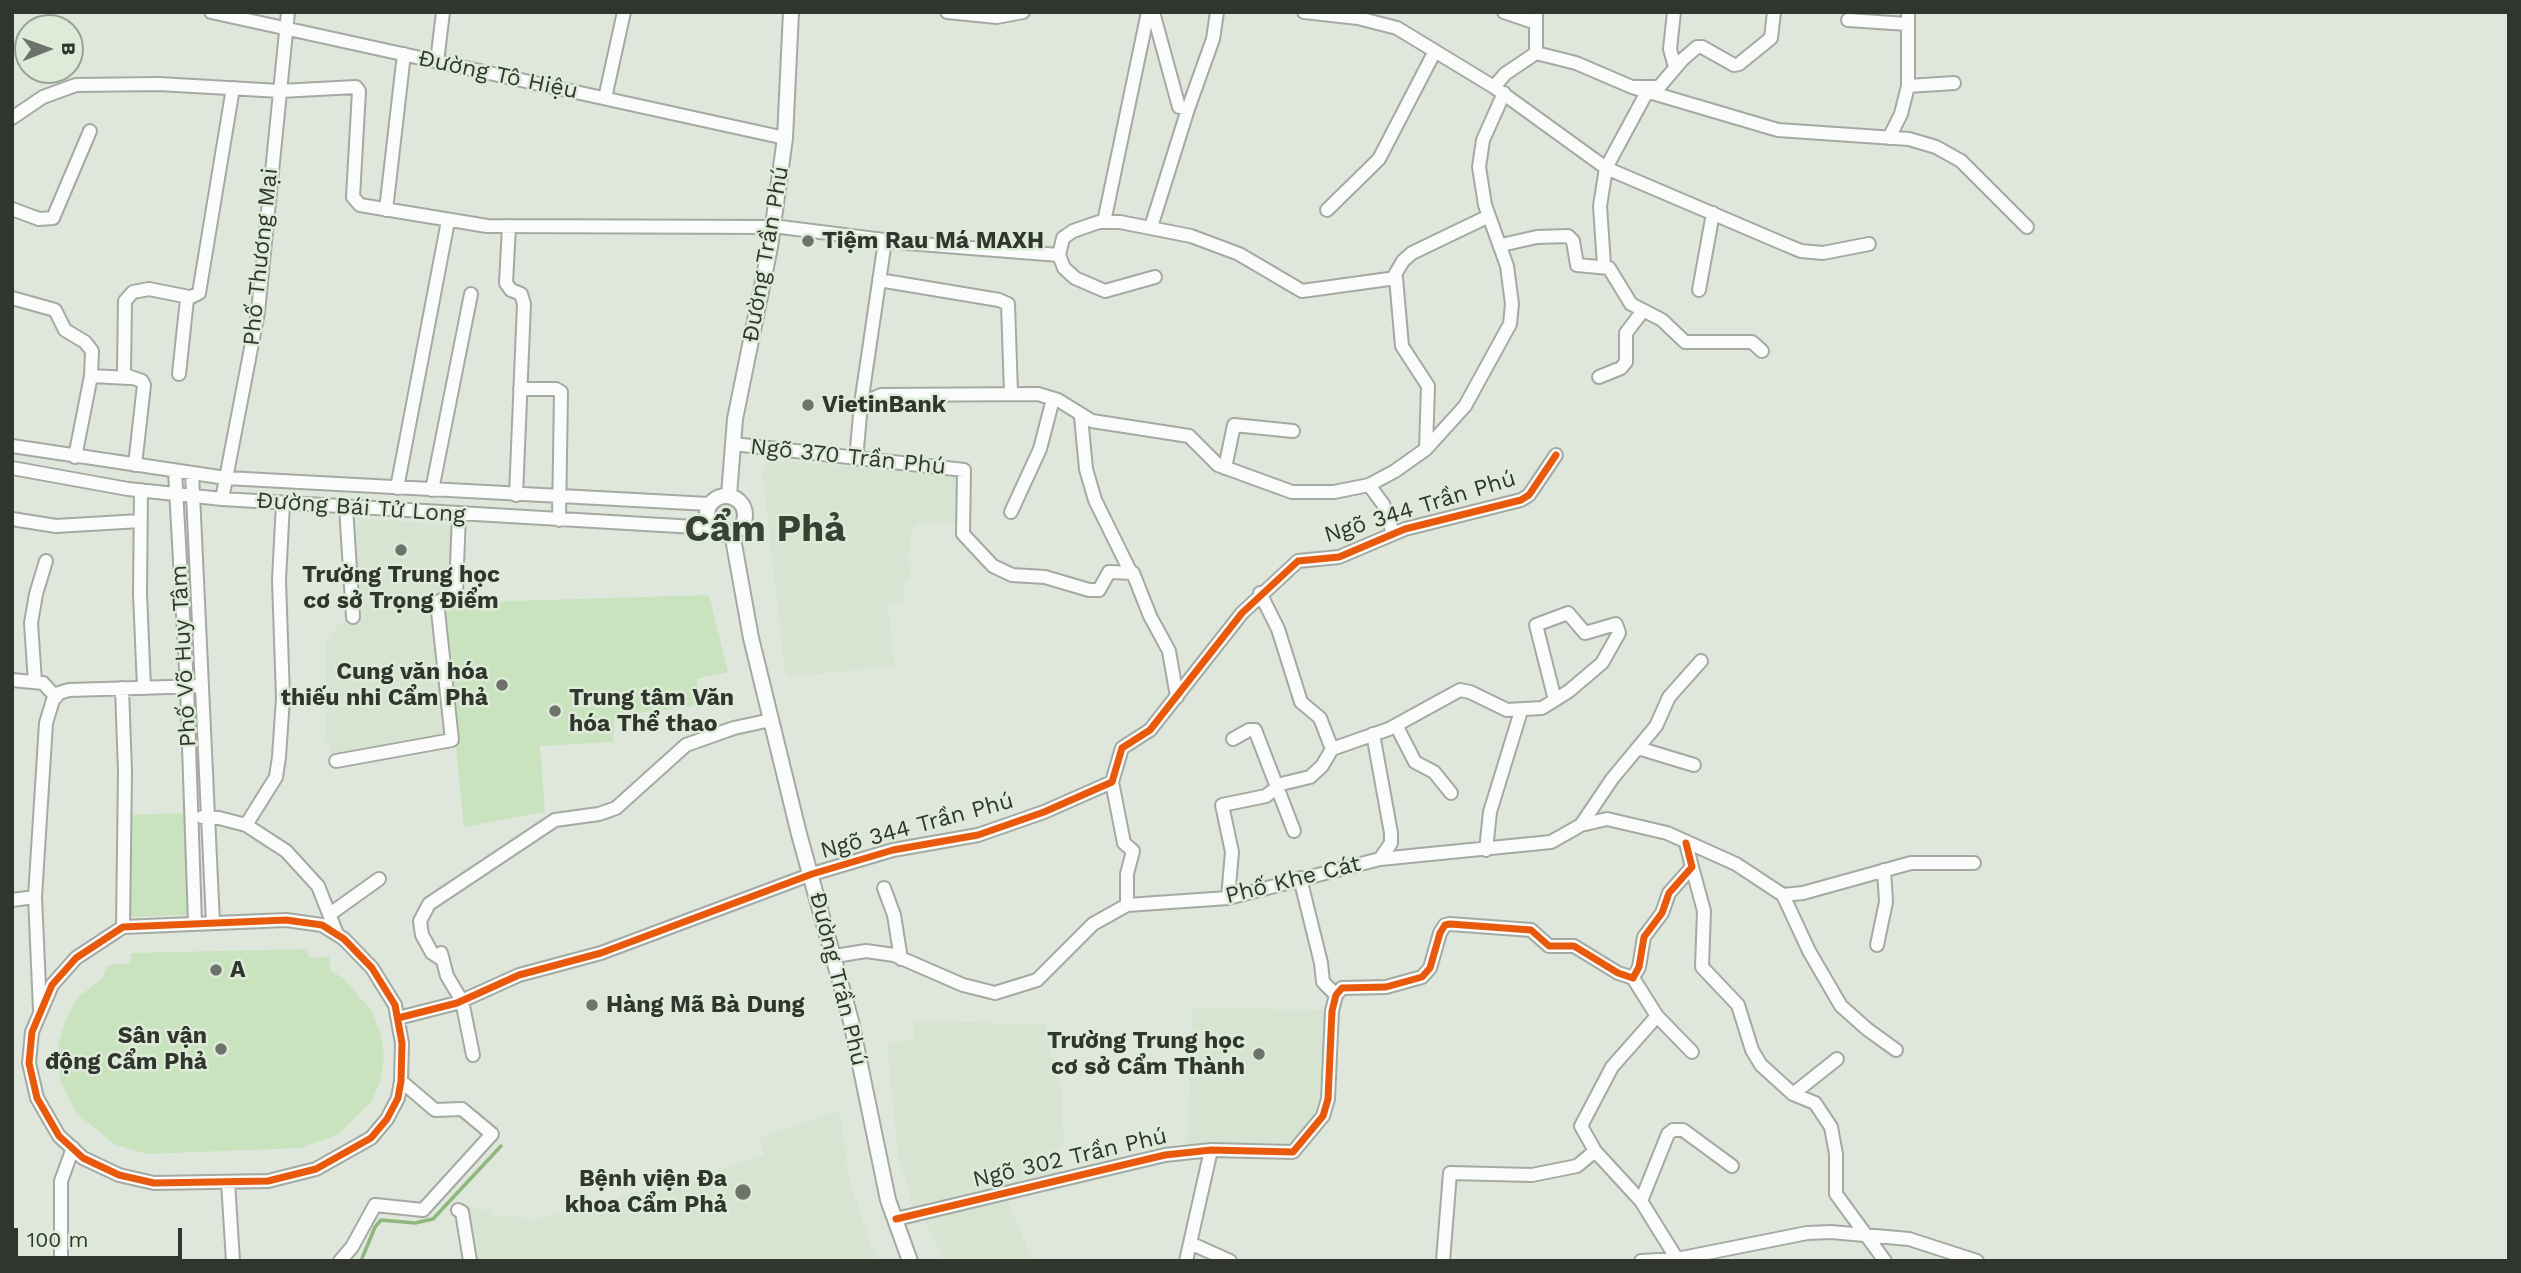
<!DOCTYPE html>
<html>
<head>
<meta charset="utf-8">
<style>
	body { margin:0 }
	#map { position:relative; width:2521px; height:1273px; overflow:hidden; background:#dfe7dc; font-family:"Work Sans",sans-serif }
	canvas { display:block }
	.frame { position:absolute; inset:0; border:14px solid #30352e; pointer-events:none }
	.north { position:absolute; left:14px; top:14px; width:70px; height:70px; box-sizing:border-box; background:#ddebd8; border:2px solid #98a294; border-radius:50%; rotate:89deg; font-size:19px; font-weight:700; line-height:28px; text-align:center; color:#30352e }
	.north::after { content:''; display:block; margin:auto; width:24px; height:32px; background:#6d736b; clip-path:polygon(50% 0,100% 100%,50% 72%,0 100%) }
	.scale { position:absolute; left:14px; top:1228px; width:168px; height:32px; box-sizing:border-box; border:4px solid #30352e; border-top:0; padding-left:9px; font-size:21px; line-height:24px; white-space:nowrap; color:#30352e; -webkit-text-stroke:5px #ddebd8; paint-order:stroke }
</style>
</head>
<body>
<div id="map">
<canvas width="2521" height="1273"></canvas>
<div class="frame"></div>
<div class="north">B</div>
<div class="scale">100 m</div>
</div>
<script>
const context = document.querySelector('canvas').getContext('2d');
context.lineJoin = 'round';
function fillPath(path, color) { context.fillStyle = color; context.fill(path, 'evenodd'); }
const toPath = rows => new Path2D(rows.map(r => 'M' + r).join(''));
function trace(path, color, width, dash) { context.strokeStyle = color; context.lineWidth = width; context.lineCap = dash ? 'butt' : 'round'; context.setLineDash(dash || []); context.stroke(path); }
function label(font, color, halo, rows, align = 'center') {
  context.font = font + ' "Work Sans",sans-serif'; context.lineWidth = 5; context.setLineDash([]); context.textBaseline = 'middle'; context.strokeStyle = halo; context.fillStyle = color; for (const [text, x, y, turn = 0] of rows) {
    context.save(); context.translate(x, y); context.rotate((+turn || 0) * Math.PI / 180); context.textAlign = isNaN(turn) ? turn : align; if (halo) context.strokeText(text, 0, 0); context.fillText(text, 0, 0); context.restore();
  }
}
fillPath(toPath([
	[770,460,865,468,960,470,958,524,922,522,912,530,908,554,910,579,904,580,905,601,888,603,894,666,789,677,785,672,762,469],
	[348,517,456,526,453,588,447,594,434,597,447,738,334,758,326,738,325,640,356,607],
	[1192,1008,1329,1010,1323,1107,1303,1134,1292,1142,1187,1147],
	[914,1020,1046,1025,1052,1059,1059,1060,1064,1144,1059,1146,1059,1171,913,1208,898,1154,887,1043,913,1040],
	[840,1110,849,1179,876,1261,478,1261,467,1206,490,1211,492,1218,507,1215,532,1221,764,1156,760,1137],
	[1005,1195,1033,1261,944,1261,923,1217]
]), '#d6e4d1');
fillPath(toPath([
	[709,595,728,672,697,679,700,705,615,716,613,742,540,746,545,812,464,827,442,609,445,603],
	[184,813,187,915,129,917,126,815],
	[307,949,309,958,329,957,331,971,343,978,371,1010,381,1035,384,1057,380,1083,371,1102,339,1134,301,1148,146,1154,114,1144,76,1113,61,1083,57,1060,59,1042,65,1021,77,998,102,979,108,965,131,963,131,953]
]), '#c9e3bf');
trace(toPath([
	[361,1261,375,1227,381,1220,415,1223,433,1219,501,1146]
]), '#8eb77d', 3.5);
const minor = toPath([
	[211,12,785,138],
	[947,12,997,17,1023,12],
	[1153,12,1179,107,1188,109,1213,39,1217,12],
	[1304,12,1358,18,1397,28,1494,87,1606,168,1784,244,1801,251,1823,253,1869,244],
	[1504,12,1536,23],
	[1674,12,1670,49,1675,67],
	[1848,20,1907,24],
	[1536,53,1576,63,1632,87,1659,87,1682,60,1697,47,1702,47,1734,65,1739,64,1771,38,1774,12],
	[437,62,443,12],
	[1908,86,1954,83],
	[1494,87,1505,74,1536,53,1536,12],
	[1632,87,1778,130,1909,139,1936,147,1961,161,2027,227],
	[605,98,624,12],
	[12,118,43,97,76,85,159,84,280,91,356,87,359,91,353,197,360,205,487,226,773,227],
	[1889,138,1901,114,1908,86,1908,12],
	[12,209,39,219,53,218,90,131],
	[386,210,404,54],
	[1327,210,1379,159,1435,51],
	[1104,222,1148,12],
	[509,226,506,283,511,290,521,294,524,304,516,495],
	[773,226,907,243,1059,255],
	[1151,227,1188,109],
	[1501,245,1537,237,1568,236,1573,241,1577,265,1609,268,1631,304,1662,320,1685,342,1752,342,1762,351],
	[1059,255,1063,238,1073,231,1099,222,1120,222,1191,236,1239,254,1302,291,1396,278,1402,346,1428,386,1426,449],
	[1059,255,1064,268,1075,278,1105,291,1155,277],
	[1604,265,1600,206,1606,168,1647,92],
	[1393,278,1403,261,1412,253,1489,216],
	[879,280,999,300,1008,304,1011,393],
	[1699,290,1713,213],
	[12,298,55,310,65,330,85,342,92,351,91,376,75,457],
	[179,374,187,299,199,293,233,88],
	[91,376,129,378],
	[1599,377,1621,368,1626,362,1626,333,1642,312],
	[520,389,556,389,561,392,559,520],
	[861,404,885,241],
	[1081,417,1086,469,1095,500,1130,571],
	[733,444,964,470,963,534,993,566,1012,575,1045,577,1089,590,1099,590,1109,572,1133,573,1150,616,1169,651,1177,697],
	[12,446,226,478,709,504],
	[856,459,861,404,881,395,1038,394,1058,400,1092,421,1189,436,1218,465,1292,492,1334,492,1369,485,1395,471,1426,449,1465,406,1510,324,1512,304,1507,266,1485,205,1479,167,1483,140,1504,93],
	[135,465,144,385,142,381,125,375,124,370,125,301,133,292,149,289,189,297],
	[12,468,128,489,222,499,712,528],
	[1225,468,1234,425,1293,431],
	[175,471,187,687,195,923],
	[192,473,213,923],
	[1369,485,1383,504,1393,533],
	[397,488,448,221],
	[141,490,140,594,144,688],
	[432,490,471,294],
	[222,499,258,312,288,12],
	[346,507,353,617],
	[1011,512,1040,449,1053,399],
	[12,519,56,526,140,521],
	[1260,593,1278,629,1301,702,1320,718,1332,749,1389,729,1460,690,1470,692,1507,710,1542,708,1555,700,1569,691,1602,663,1619,633,1616,624,1585,633,1568,613,1536,625,1555,700],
	[12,680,43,683,56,697],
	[35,682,31,623,36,594,46,561],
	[122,688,125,772,123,927],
	[1396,725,1415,762,1434,772,1451,793],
	[1373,734,1391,833,1391,843,1380,859],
	[1233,739,1249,730,1255,730,1294,831],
	[1638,748,1694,765],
	[336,761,452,740,438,611,440,601,456,592,459,514],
	[1112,782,1124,843,1133,851,1127,874,1127,905],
	[202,817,219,818,246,825,286,851,318,886,337,934],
	[246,825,276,777,279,757,283,698,279,580,283,503],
	[1581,825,1607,819,1667,833,1736,864,1783,895,1803,893,1911,863,1974,863],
	[1486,850,1490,812,1521,711],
	[1692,867,1704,911,1702,967,1738,1005,1752,1050,1761,1065,1793,1094,1815,1103,1831,1127,1836,1154,1836,1194,1885,1261],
	[1300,878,1321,963,1323,982,1336,995],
	[884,888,894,915,901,959],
	[1783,895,1809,951,1841,1006,1867,1029,1896,1050],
	[1228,898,1232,852,1222,805,1266,796,1281,784,1310,777,1322,766,1332,749],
	[12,900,35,897],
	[330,914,379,879],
	[286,920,322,925,344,939,372,968,395,1005,402,1043,401,1081,398,1098,387,1119,371,1138,316,1169,268,1181,154,1183,119,1175,83,1158,59,1136,37,1098,29,1063,32,1032,52,985,76,958,123,927,286,920],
	[1877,945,1886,902,1884,870],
	[441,953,447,976,462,1001,473,1055],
	[835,956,866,951,894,955,963,985,995,993,1037,980,1093,924,1127,905,1228,898,1380,859,1551,842,1581,825,1612,779,1656,726,1669,697,1701,661],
	[443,960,432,953,422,935,420,921,429,904,555,820,599,814,616,808,686,745,734,728,771,720],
	[1633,978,1657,1016,1692,1052],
	[40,1010,35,897,46,723,53,700,59,693,69,690,202,686],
	[1657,1016,1612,1067,1581,1126,1595,1151,1641,1201,1677,1259],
	[398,1018,457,1003,519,975,601,953,812,874,893,850,978,835,1044,812,1112,782,1122,748,1150,730,1242,613,1298,561,1339,557,1405,529,1521,500,1529,495,1556,455],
	[1793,1094,1837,1059],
	[228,1182,233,1261],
	[1641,1201,1668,1134,1673,1130,1683,1130,1732,1166],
	[458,1210,462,1212,470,1261],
	[896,1219,1165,1155,1211,1150,1293,1152,1323,1116,1328,1099,1332,1011,1336,995,1342,988,1386,987,1422,977,1430,968,1440,933,1445,925,1450,924,1531,930,1549,946,1574,946,1618,973,1633,978,1639,967,1644,937,1662,913,1669,893,1692,867,1686,843],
	[1190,1243,1230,1261],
	[61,1261,61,1181,73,1148],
	[340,1261,352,1247,375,1205,423,1210,492,1134,462,1109,435,1110,401,1081],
	[1186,1261,1211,1150],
	[1443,1261,1450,1173,1532,1175,1577,1166,1595,1151],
	[1641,1261,1677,1259,1807,1233,1831,1232,1909,1239,1977,1261]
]);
const major = toPath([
	[729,495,735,419,770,247,785,138,791,12],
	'707 515a19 19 0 1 1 38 0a19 19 0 1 1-38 0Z',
	[732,533,751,638,799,834,851,1021,888,1200,910,1261]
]);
trace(minor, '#a4aaa2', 16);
trace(major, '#a4aaa2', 18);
trace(minor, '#fafbfa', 12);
trace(major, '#fafbfa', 14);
trace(toPath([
	[286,920,322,925,344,939,372,968,395,1005,402,1043,401,1081,398,1098,387,1119,371,1138,316,1169,268,1181,154,1183,119,1175,83,1158,59,1136,37,1098,29,1063,32,1032,52,985,76,958,123,927,286,920],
	[398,1018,457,1003,519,975,601,953,812,874,893,850,978,835,1044,812,1112,782,1122,748,1150,730,1242,613,1298,561,1339,557,1405,529,1521,500,1529,495,1556,455],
	[896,1219,1165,1155,1211,1150,1293,1152,1323,1116,1328,1099,1332,1011,1336,995,1342,988,1386,987,1422,977,1430,968,1440,933,1445,925,1450,924,1531,930,1549,946,1574,946,1618,973,1633,978,1639,967,1644,937,1662,913,1669,893,1692,867,1686,843]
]), '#e8590c', 7);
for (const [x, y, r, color] of [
	[808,241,7,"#6d736b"],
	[808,405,7,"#6d736b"],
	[401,550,7,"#6d736b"],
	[502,685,7,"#6d736b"],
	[555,711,7,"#6d736b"],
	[216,970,7,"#6d736b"],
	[592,1005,7,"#6d736b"],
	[221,1049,7,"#6d736b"],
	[1259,1054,7,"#6d736b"],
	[743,1192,9,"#6d736b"]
]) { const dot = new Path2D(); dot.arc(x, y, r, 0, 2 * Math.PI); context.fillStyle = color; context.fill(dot); trace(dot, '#ddebd8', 2.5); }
label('23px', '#30352e', '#ddebd8', [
	["Đường Tô Hiệu",498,75,12],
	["Đường Trần Phú",766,254,-80],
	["Phố Thương Mại",261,257,-84],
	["Ngõ 370 Trần Phú",848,457,6],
	["Ngõ 344 Trần Phú",1420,507,-17],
	["Đường Bái Tử Long",361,508,4],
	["Phố Võ Huy Tâm",184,656,-93],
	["Ngõ 344 Trần Phú",917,826,-15],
	["Phố Khe Cát",1293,880,-14],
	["Đường Trần Phú",838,979,76],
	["Ngõ 302 Trần Phú",1070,1158,-13]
]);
label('bold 23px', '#30352e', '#ddebd8', [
	["Tiệm Rau Má MAXH",822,241],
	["VietinBank",822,405],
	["Trường Trung học",401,575,"center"],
	["cơ sở Trọng Điểm",401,601,"center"],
	["Cung văn hóa",488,672,"right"],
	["thiếu nhi Cẩm Phả",488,698,"right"],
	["Trung tâm Văn",569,698],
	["hóa Thể thao",569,724],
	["A",230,970],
	["Hàng Mã Bà Dung",606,1005],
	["Sân vận",207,1036,"right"],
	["động Cẩm Phả",207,1062,"right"],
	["Trường Trung học",1245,1041,"right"],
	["cơ sở Cẩm Thành",1245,1067,"right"],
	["Bệnh viện Đa",727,1179,"right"],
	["khoa Cẩm Phả",727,1205,"right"]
], 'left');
label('bold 37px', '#374233', '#ddebd8', [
	["Cẩm Phả",765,530]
]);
</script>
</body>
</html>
